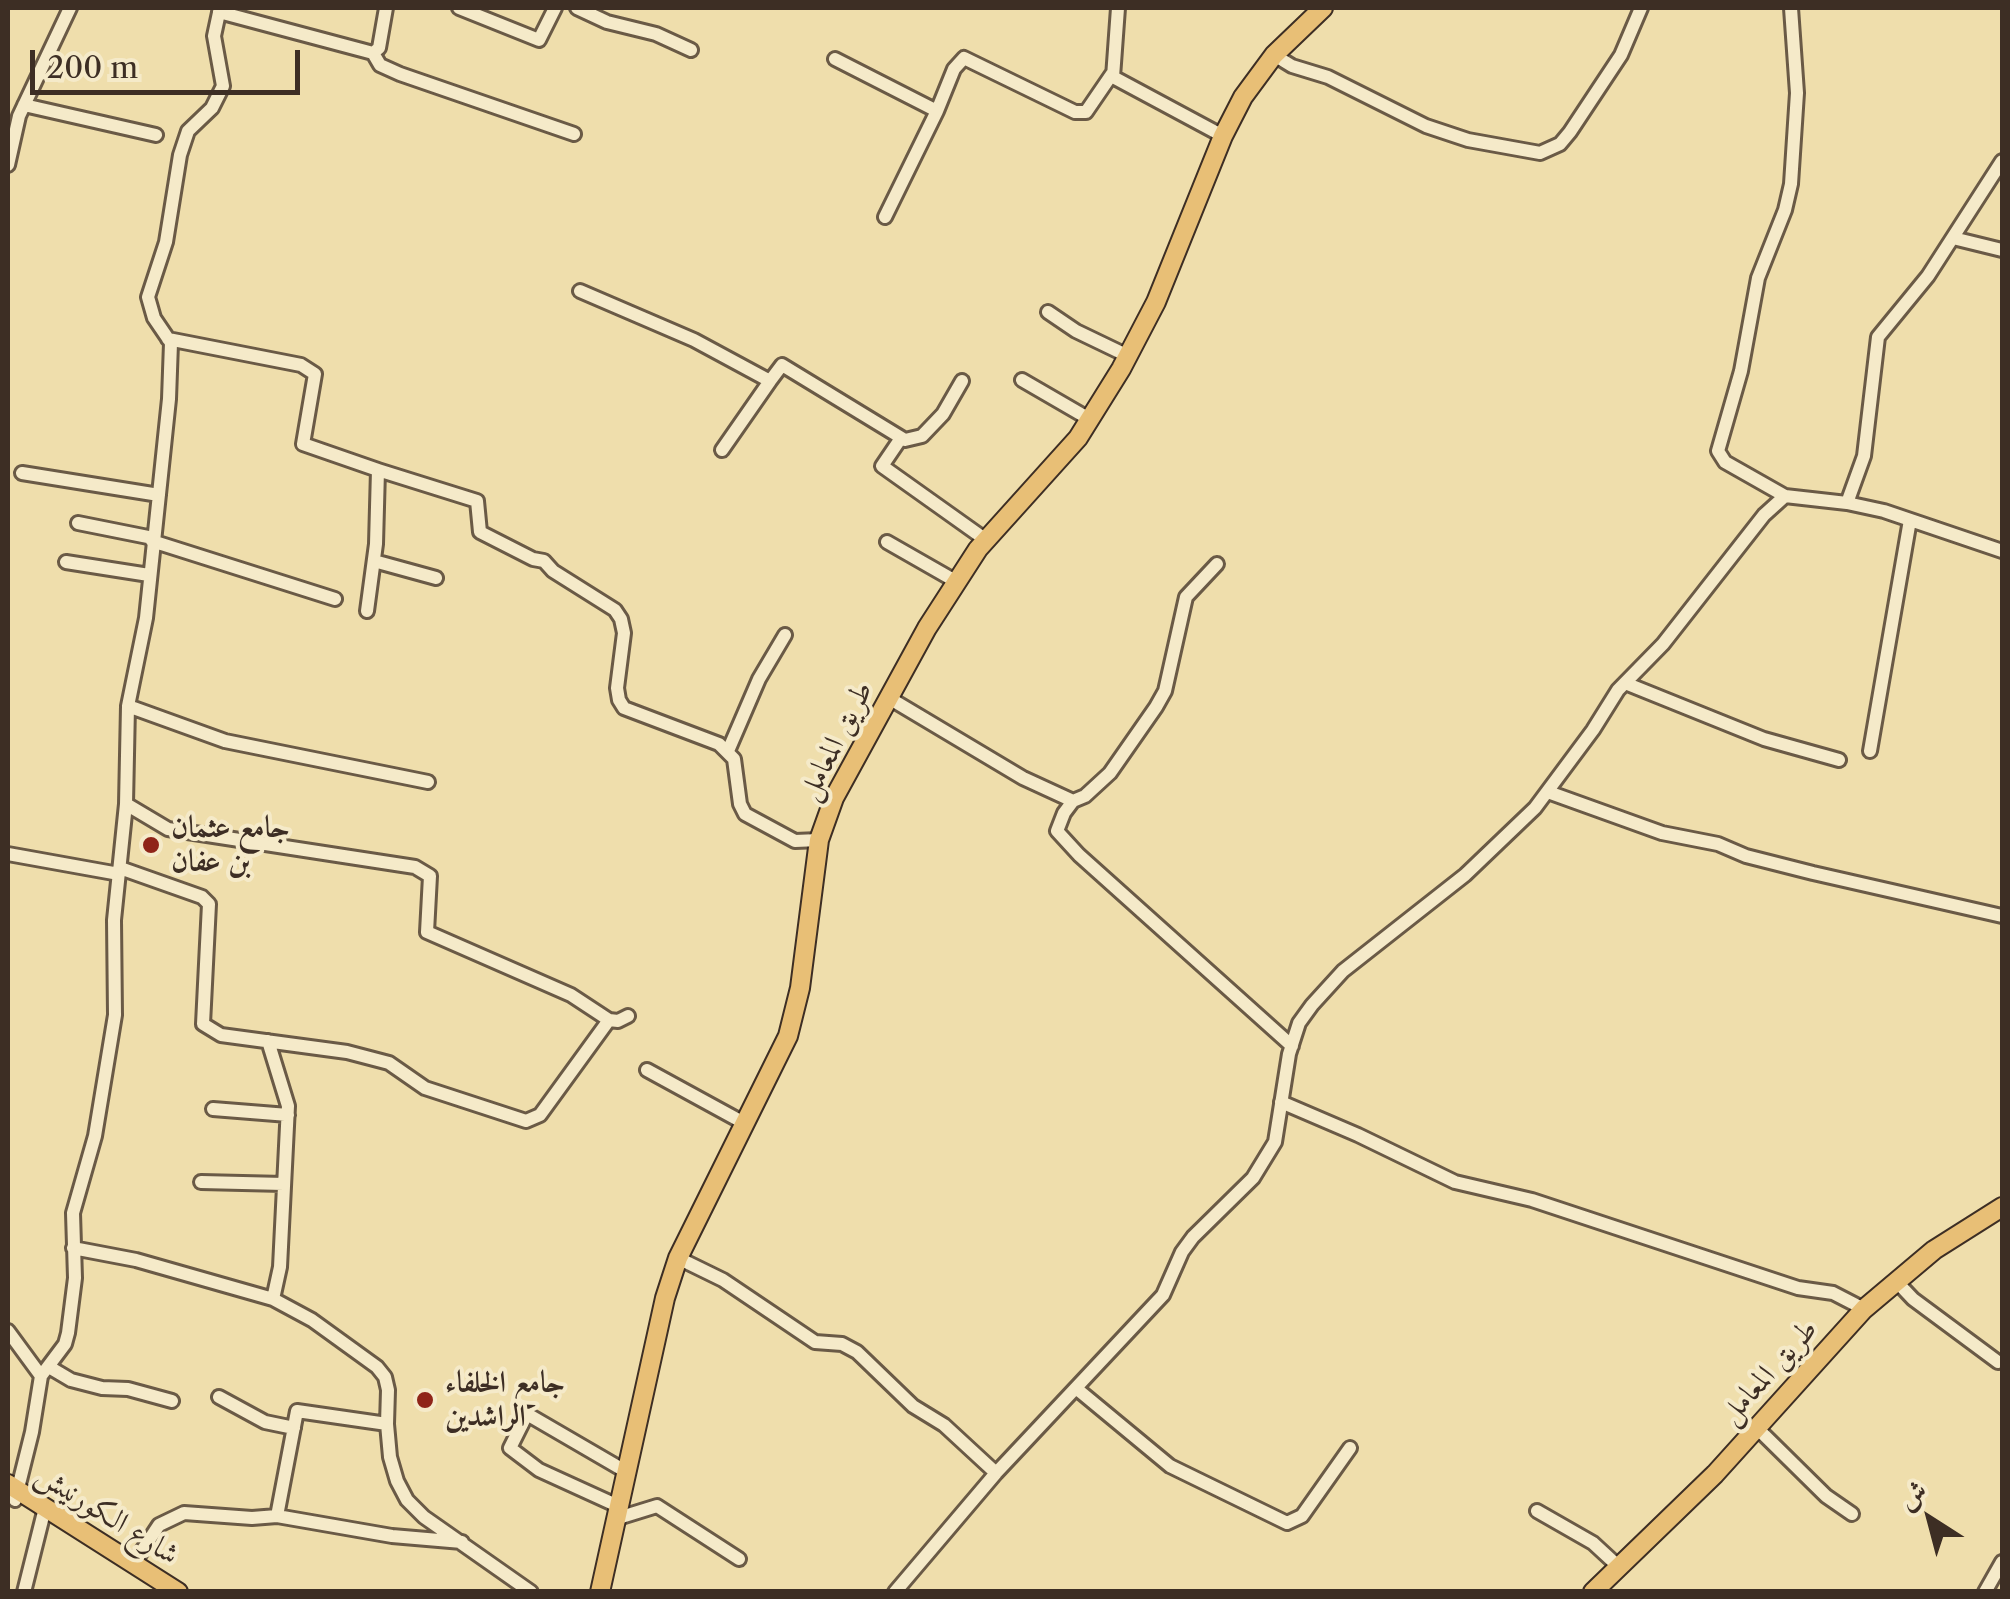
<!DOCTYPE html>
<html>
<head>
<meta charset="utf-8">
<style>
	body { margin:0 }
	#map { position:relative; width:2010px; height:1599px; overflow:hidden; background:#efdeac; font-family:"Libre Caslon Text",Amiri,serif }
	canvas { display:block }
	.frame { position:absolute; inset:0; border:10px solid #3d2e24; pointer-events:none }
	.north { position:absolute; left:1880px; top:1469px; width:100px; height:100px; -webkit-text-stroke:8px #f5eac9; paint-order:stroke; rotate:324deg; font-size:28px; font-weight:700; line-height:40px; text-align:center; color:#3d2e24 }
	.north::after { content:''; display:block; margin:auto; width:35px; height:45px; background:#3d2e24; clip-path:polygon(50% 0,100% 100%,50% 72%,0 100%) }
	.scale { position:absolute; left:30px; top:50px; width:270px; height:45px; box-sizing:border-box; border:5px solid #3d2e24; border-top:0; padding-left:12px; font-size:30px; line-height:35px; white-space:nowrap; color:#3d2e24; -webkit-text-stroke:8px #f5eac9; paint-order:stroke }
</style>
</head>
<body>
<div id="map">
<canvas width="2010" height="1599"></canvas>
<div class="frame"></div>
<div class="north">ش</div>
<div class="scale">200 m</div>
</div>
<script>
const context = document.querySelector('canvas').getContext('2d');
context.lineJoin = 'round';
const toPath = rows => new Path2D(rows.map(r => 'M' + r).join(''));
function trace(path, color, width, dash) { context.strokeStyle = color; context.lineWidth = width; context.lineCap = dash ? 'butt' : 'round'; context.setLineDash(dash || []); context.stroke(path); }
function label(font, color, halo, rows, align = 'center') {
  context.font = font + ' "Libre Caslon Text",Amiri,serif'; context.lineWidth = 8; context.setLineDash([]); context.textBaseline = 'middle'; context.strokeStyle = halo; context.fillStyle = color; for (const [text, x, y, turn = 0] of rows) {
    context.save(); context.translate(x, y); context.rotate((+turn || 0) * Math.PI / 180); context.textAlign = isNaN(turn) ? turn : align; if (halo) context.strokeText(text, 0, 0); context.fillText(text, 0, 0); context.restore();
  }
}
const minor = toPath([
	[459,8,539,40,555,8],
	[577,8,607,22,656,34,691,50],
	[1118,8,1113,77,1223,136],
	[1791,8,1797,93,1791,184,1785,210,1758,278,1741,371,1718,451,1725,462,1785,496,1847,503,1884,511,2002,551],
	[219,12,373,53,379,48,386,8],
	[373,53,380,65,400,74,574,134],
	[1274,55,1292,66,1328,77,1426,126,1468,140,1540,153,1560,144,1570,132,1621,55,1641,8],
	[835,59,937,111,954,69,964,58,1075,112,1086,112,1112,74],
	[24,105,156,135],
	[8,165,19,116,70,8],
	[885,217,937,111],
	[1953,238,2002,250],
	[580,291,694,340,770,381,782,365,905,440,922,436,943,414,962,381],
	[1048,312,1076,331,1128,356],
	[168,339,301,365,315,374,303,444,378,470,376,544,367,611],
	[1022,380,1091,420],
	[901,438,882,466,986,540],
	[722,450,770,381],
	[378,470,477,501,480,532,533,559,544,561,553,571,615,610,621,619,624,633,617,688,619,700,624,708,719,744,734,759,740,804,745,814,795,841,819,840],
	[22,473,159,495],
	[1847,503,1864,456,1878,337,1928,276,2002,161],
	[78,523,153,538],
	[152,541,335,599],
	[887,542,957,582],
	[374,561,436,578],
	[66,562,149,575],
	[1217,564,1186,597,1165,691,1156,707,1110,773,1085,796,1073,801,1064,813,1057,831,1079,855,1292,1046],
	[1625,683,1764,739,1839,760],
	[889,698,1023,778,1073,801],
	[128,706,225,741,428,782],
	[728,751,759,679,785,635],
	[1870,751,1910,520],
	[1548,792,1662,833,1718,844,1746,856,1813,873,2002,916],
	[126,804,168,829,415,867,430,876,427,932,571,995,609,1020,618,1021,628,1016],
	[8,854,119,874],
	[120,868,202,897,209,904,203,1024,221,1035,347,1052,389,1063,425,1088,526,1121,540,1115,609,1020],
	[268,1041,288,1106,280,1267,273,1299],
	[647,1070,744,1123],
	[1281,1102,1358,1135,1455,1182,1532,1200,1798,1288,1833,1293,1864,1309],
	[213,1109,288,1115],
	[201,1182,284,1184],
	[73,1248,136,1260,273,1299,312,1320,377,1367,385,1377,388,1390,387,1424,390,1457,397,1481,407,1500,424,1517,531,1592],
	[678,1258,723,1280,815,1342,842,1344,857,1352,913,1406,944,1425,996,1473],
	[1896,1281,1913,1299,1998,1362],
	[8,1331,41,1376,32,1432,15,1500],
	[49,1367,71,1380,102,1388,128,1389,172,1401],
	[41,1376,65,1344,68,1333,75,1278,73,1213,95,1136,115,1015,114,920,126,804,128,706,146,618,169,399,171,343,154,318,148,297,166,242,180,155,188,131,212,108,223,86,214,36,220,8],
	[1077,1389,1170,1466,1287,1523,1302,1516,1350,1448],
	[219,1397,265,1422,294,1428],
	[1756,1427,1826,1496,1852,1514],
	[618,1506,539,1470,510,1448,527,1414,625,1471],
	[1537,1511,1593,1543,1619,1567],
	[277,1516,297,1411,387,1424],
	[615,1519,657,1506,739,1559],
	[134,1563,159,1525,184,1513,252,1518,277,1516,392,1536,462,1542],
	[24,1592,45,1508],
	[895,1592,996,1473,1163,1295,1182,1252,1193,1237,1253,1178,1275,1142,1289,1054,1299,1023,1312,1005,1343,971,1465,875,1535,808,1593,730,1618,690,1663,644,1764,515,1785,496],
	[1985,1592,2002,1562]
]);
const major = toPath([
	[8,1484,178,1592],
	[600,1592,665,1298,678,1258,788,1036,800,988,819,840,834,798,927,628,978,549,1078,438,1121,369,1156,302,1223,136,1243,97,1274,55,1323,8],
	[1593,1592,1715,1474,1864,1309,1934,1250,2002,1207]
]);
trace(minor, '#6a5a46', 18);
trace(major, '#3d2e24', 22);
trace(minor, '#f5eac9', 12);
trace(major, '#e8bf76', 18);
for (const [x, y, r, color] of [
	[151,845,10,"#8f2418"],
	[425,1400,10,"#8f2418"]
]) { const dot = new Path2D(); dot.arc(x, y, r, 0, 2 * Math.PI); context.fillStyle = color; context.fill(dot); trace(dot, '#f5eac9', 4); }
label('30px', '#3d2e24', '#f5eac9', [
	["طريق المعامل",836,741,-63],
	["طريق المعامل",1769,1372,-48],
	["شارع الكورنيش",107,1515,32]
]);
label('bold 30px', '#3d2e24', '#f5eac9', [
	["جامع عثمان",171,828],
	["بن عفان",171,862],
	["جامع الخلفاء",445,1383],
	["الراشدين",445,1417]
], 'left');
</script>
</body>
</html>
